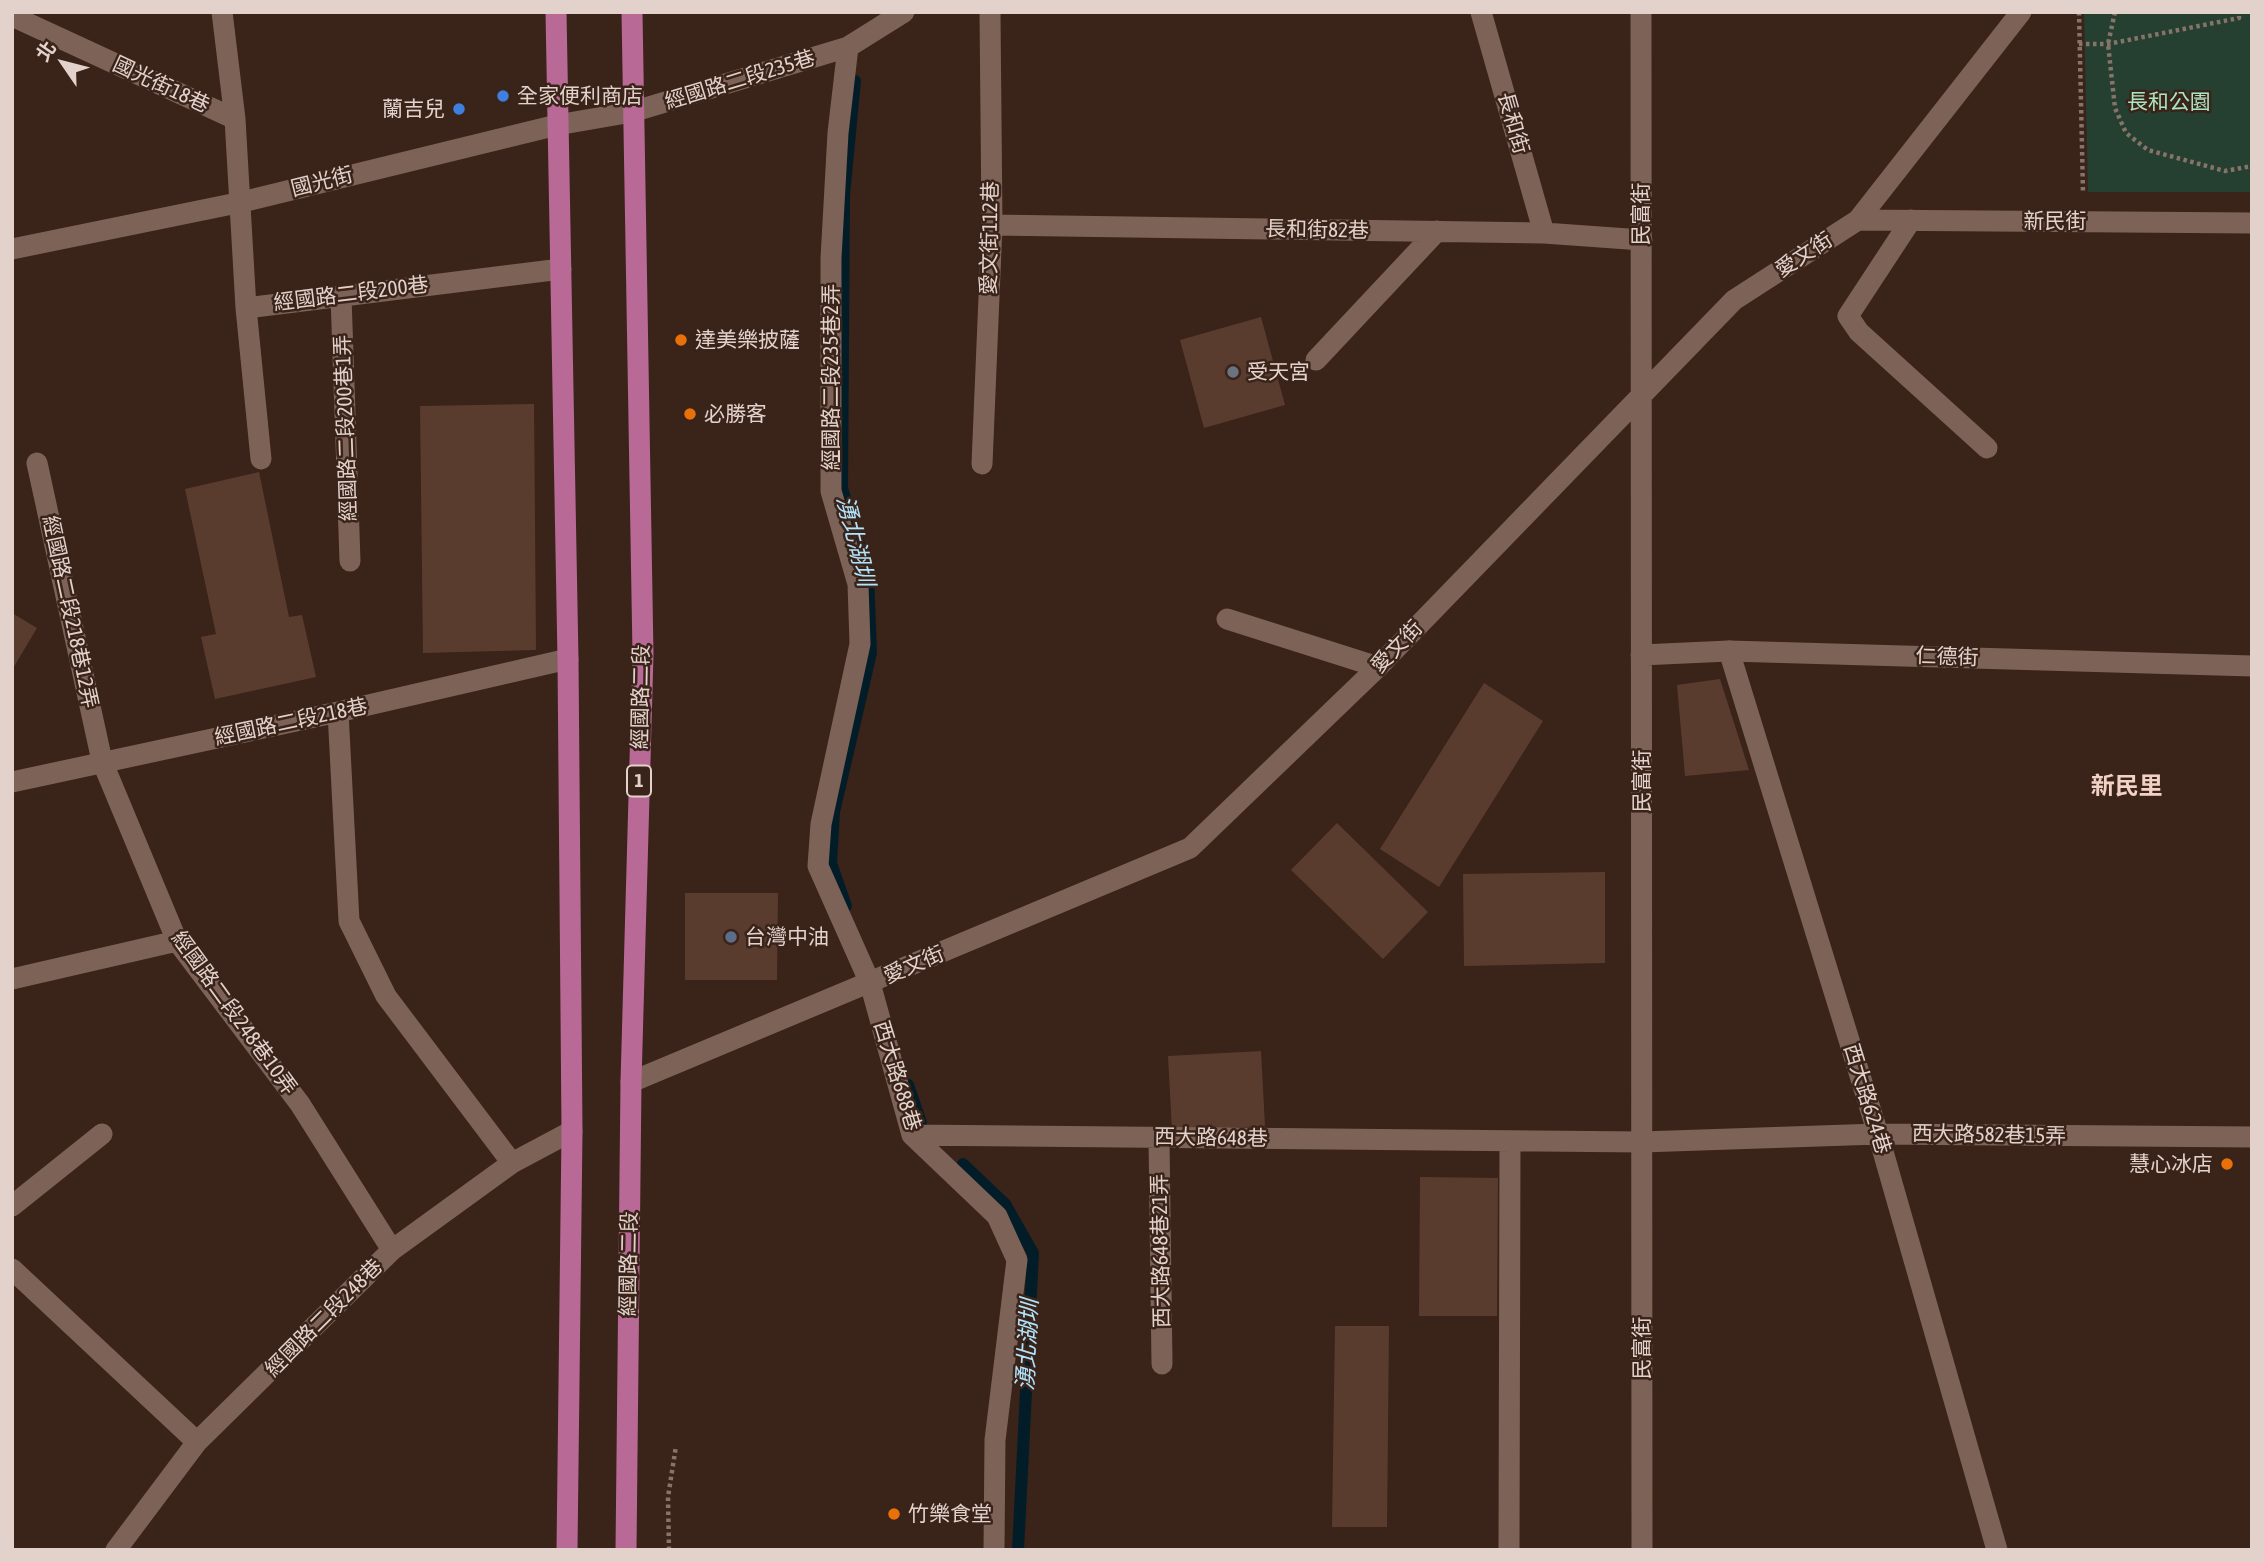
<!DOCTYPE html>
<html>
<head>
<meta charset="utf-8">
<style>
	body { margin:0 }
	#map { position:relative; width:2264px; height:1562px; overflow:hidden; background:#3a2319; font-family:"Asap Condensed","Noto Sans TC",sans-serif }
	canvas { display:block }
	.frame { position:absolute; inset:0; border:14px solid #e2d2cb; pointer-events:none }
	.north { position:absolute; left:28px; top:28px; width:70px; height:70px; -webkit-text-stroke:5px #3a2319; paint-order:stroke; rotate:305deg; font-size:19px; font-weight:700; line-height:28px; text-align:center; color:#e2d2cb }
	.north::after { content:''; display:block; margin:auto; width:24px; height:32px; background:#e2d2cb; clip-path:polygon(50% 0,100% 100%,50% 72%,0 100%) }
</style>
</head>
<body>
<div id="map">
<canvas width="2264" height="1562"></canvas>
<div class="frame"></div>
<div class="north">北</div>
</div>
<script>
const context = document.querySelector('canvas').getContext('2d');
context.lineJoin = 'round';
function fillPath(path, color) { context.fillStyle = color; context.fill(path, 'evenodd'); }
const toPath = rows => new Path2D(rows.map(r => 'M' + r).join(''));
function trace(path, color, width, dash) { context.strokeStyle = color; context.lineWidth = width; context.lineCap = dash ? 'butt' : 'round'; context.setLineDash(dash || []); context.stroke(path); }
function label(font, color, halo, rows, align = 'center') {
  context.font = font + ' "Asap Condensed","Noto Sans TC",sans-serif'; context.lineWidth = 5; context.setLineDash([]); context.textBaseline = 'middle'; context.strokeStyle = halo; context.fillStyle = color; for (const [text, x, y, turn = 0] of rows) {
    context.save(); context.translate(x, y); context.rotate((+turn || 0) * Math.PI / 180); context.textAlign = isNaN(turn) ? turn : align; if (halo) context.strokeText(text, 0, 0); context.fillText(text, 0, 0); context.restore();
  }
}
fillPath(toPath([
	[2084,12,2252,12,2252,192,2088,192]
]), '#254030');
trace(toPath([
	[846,906,831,863,834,812,871,653,868,575,842,488,844,195,855,81],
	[908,1085,921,1123],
	[963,1164,1005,1204,1033,1253,1018,1550]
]), '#031d28', 12);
fillPath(toPath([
	[1261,317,1285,405,1204,428,1180,340],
	[534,404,536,650,423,653,420,406],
	[259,472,289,617,302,615,316,677,215,699,201,637,216,634,185,489],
	[12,613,37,628,12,670],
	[1720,679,1749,770,1685,776,1677,685],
	[1484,683,1543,721,1439,887,1380,849],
	[1337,823,1428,912,1383,959,1291,870],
	[1605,872,1605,963,1464,966,1463,874],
	[685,893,778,893,777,980,685,980],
	[1261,1051,1265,1126,1172,1131,1168,1056],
	[1420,1177,1498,1178,1497,1316,1419,1316],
	[1335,1326,1389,1326,1387,1527,1332,1527]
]), '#5a3c2f');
trace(toPath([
	[2079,12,2083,193],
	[2115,12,2108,44,2115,108,2126,133,2148,150,2225,171,2252,166],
	[2079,44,2108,44,2239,18,2239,12],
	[669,1550,668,1497,676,1446]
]), '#86736a', 4.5, [3.5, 3.5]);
trace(toPath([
	[222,12,235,119],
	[1481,12,1544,233],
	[12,16,235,119,246,308,561,269],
	[848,47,838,133,831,258,831,491,858,584,860,644,821,824,818,866,870,983,912,1135,997,1216,1017,1260,995,1440,994,1550],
	[632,112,848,47,904,12],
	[1911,220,1848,316,1859,332,1987,448],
	[992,225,1544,233,1642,240],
	[341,296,350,561],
	[246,308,261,459],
	[1316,360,1437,231],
	[37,463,102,761,177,941,300,1104,392,1250],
	[982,464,992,225,990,12],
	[1227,619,1378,667],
	[1729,651,1878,1134,1997,1550],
	[338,712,349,921,386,996,512,1163],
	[12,782,338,712,568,659],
	[12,979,177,941],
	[912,1135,1642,1142,1878,1134,2252,1137],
	[1159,1138,1162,1364],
	[12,1206,102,1134],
	[12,1269,197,1442],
	[116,1550,197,1442,392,1250,512,1163,572,1131],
	[1509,1550,1510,1141]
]), '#7d6257', 21);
trace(toPath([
	[1641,12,1642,1550],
	[1858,220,2252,223],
	[12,249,242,202,557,125,632,112],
	[1641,655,1729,651,2252,666],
	[631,1082,1190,848,1378,667,1734,300,1858,220,2021,12]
]), '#7d6257', 21);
trace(toPath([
	[556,12,568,659,572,1131,567,1550],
	[626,1550,631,1082,643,654,632,12]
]), '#b86996', 21);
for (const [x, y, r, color] of [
	[503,96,7,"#3f7fe0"],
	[459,109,7,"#3f7fe0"],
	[681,340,7,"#e8710a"],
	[1233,372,7,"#6b7280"],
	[690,414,7,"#e8710a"],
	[731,937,7,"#5c6f8a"],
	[2227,1164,7,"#e8710a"],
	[894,1514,7,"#e8710a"]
]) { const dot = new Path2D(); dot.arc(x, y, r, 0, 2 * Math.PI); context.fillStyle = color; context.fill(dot); trace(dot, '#3a2319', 2.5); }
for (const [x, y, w] of [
	[639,781,24]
]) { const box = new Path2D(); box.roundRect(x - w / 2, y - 15.5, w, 31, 5); context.fillStyle = '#3a2319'; context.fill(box); trace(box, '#e2d2cb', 2); }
label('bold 19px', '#e2d2cb', null, [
	["1",639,781]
]);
label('21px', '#e2d2cb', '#3a2319', [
	["經國路二段235巷",740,80,-17],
	["國光街18巷",161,85,25],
	["長和街",1513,123,74],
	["國光街",322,182,-14],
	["民富街",1641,214,-90],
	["新民街",2055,221],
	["長和街82巷",1317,230,1],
	["愛文街112巷",990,238,-89],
	["愛文街",1804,255,-33],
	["經國路二段200巷",351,294,-7],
	["經國路二段235巷2弄",831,377,-90],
	["經國路二段200巷1弄",346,428,-92],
	["經國路二段218巷12弄",70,612,78],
	["愛文街",1397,647,-46],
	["仁德街",1947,657,2],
	["經國路二段",641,697,-89],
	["經國路二段218巷",291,722,-12],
	["民富街",1642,781,-90],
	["愛文街",914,965,-23],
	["經國路二段248巷10弄",234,1013,54],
	["西大路688巷",897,1076,73],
	["西大路624巷",1867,1099,73],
	["西大路582巷15弄",1989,1135,1],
	["西大路648巷",1211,1138,1],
	["西大路648巷21弄",1161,1251,-91],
	["經國路二段",629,1264,-89],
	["經國路二段248巷",324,1318,-45],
	["民富街",1642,1348,-90]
]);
label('21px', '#e2d2cb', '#3a2319', [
	["全家便利商店",517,96],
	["蘭吉兒",445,109,"right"],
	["達美樂披薩",695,340],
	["受天宮",1247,372],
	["必勝客",704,414],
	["台灣中油",745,937],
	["慧心冰店",2213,1164,"right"],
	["竹樂食堂",908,1514]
], 'left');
label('21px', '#aae5c1', '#3a2319', [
	["長和公園",2169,102]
]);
label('italic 23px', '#b1e4fc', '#3a2319', [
	["湧北湖圳",855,541,76],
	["湧北湖圳",1028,1345,-87]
]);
label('bold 24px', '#f2d2c5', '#3a2319', [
	["新民里",2127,786]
]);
</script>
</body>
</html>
